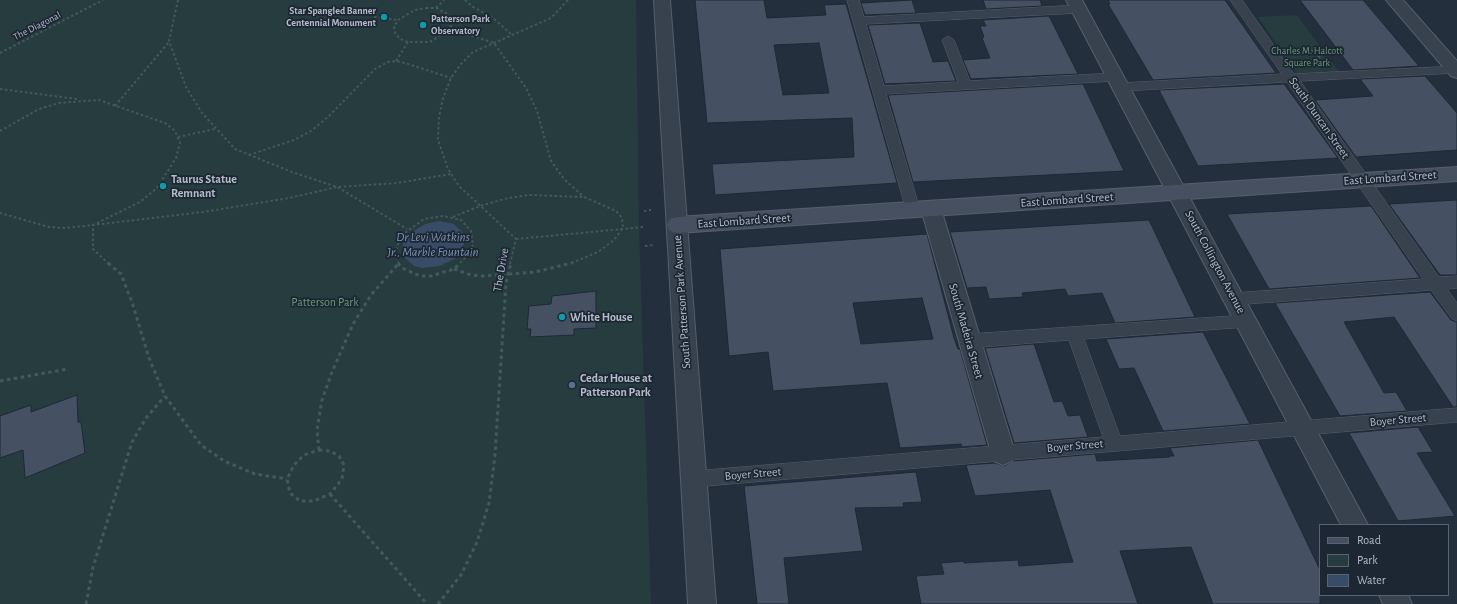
<!DOCTYPE html>
<html>
<head>
<meta charset="utf-8">
<style>
	body { margin:0 }
	#map { position:relative; width:1457px; height:604px; overflow:hidden; background:#242f3e; font-family:"Alegreya Sans",sans-serif }
	canvas { display:block }
	.legend { position:absolute; left:1319px; top:524px; width:130px; height:72px; box-sizing:border-box; background:#1d2633; border:1px solid #59626f; margin:0; padding:5px 7px; list-style:none; font-size:12px; color:#b4bcc9 }
	.legend li { display:flex; align-items:center; gap:8px; height:20px }
	.legend b { width:20px; border:1px solid #59626f }
</style>
</head>
<body>
<div id="map">
<canvas width="1457" height="604"></canvas>
<ul class="legend">
<li><b style="height:5px;background:#465061"></b>Road</li>
<li><b style="height:11px;background:#263c3f"></b>Park</li>
<li><b style="height:11px;background:#394c67"></b>Water</li>
</ul>
</div>
<script>
const context = document.querySelector('canvas').getContext('2d');
context.lineJoin = 'round';
function fillPath(path, color) { context.fillStyle = color; context.fill(path, 'evenodd'); }
const toPath = rows => new Path2D(rows.map(r => 'M' + r).join(''));
function trace(path, color, width, dash) { context.strokeStyle = color; context.lineWidth = width; context.lineCap = dash ? 'butt' : 'round'; context.setLineDash(dash || []); context.stroke(path); }
function label(font, color, halo, rows, align = 'center') {
  context.font = font + ' "Alegreya Sans",sans-serif'; context.lineWidth = 3.5; context.setLineDash([]); context.textBaseline = 'middle'; context.strokeStyle = halo; context.fillStyle = color; for (const [text, x, y, turn = 0] of rows) {
    context.save(); context.translate(x, y); context.rotate((+turn || 0) * Math.PI / 180); context.textAlign = isNaN(turn) ? turn : align; if (halo) context.strokeText(text, 0, 0); context.fillText(text, 0, 0); context.restore();
  }
}
fillPath(toPath([
	[0,0,636,0,639,227,651,604,0,604],
	[1297,15,1339,72,1298,75,1258,17]
]), '#263c3f');
fillPath(toPath([
	[440,221,454,224,463,233,464,244,461,251,456,258,440,266,422,268,414,266,404,257,403,243,406,237,412,232,425,224]
]), '#394c67');
const building = toPath([
	[695,0,764,0,767,18,826,15,824,5,846,4,897,183,715,195,712,164,854,157,852,118,707,123,695,0],
	[819,43,829,93,783,95,774,45,819,43],
	[912,0,916,13,865,15,861,3,912,0],
	[983,0,1040,0,1042,6,986,9,983,0],
	[1108,0,1225,0,1276,73,1153,80,1108,4,1110,4,1108,0],
	[1300,0,1363,0,1419,66,1353,70,1300,0],
	[1049,16,1078,74,971,79,963,60,990,58,982,38,984,37,980,26,986,26,983,20,1049,16],
	[920,23,933,62,948,61,956,81,885,84,868,25,920,23],
	[1425,76,1457,113,1457,150,1356,157,1315,100,1373,96,1360,79,1425,76],
	[1083,84,1124,171,913,182,888,95,1083,84],
	[1284,84,1338,158,1198,166,1159,90,1284,84],
	[1457,200,1457,275,1440,275,1389,204,1457,200],
	[1371,206,1420,278,1269,289,1227,214,1371,206],
	[1149,220,1195,317,1115,323,1102,293,1068,296,1065,289,1022,293,1023,297,989,299,986,287,967,288,950,232,1149,220],
	[927,234,954,338,958,349,960,349,987,445,962,447,961,444,900,448,887,383,773,391,768,352,729,356,720,249,927,234],
	[922,298,933,339,861,344,853,303,922,298],
	[596,291,596,328,574,329,574,335,530,337,531,329,527,329,529,306,551,304,552,296,596,291],
	[1430,292,1451,320,1457,322,1457,407,1453,407,1394,317,1344,322,1384,393,1396,392,1407,411,1340,416,1275,303,1430,292],
	[1203,332,1250,424,1163,431,1134,368,1119,369,1106,339,1203,332],
	[1034,344,1054,402,1062,401,1068,416,1080,415,1088,437,1014,443,985,348,1034,344],
	[77,395,78,422,81,422,85,453,25,478,23,450,0,458,0,416,31,405,31,412,77,395],
	[1418,427,1433,452,1417,453,1455,516,1398,521,1349,433,1418,427],
	[1258,440,1320,570,1320,604,1213,604,1191,547,1120,551,1138,604,921,604,916,576,944,574,941,563,964,561,964,563,1018,560,1019,566,1073,562,1050,490,975,496,966,465,995,463,1004,466,1013,461,1095,454,1097,461,1170,457,1169,456,1174,456,1170,448,1258,440],
	[916,472,922,502,903,503,904,507,855,508,863,551,784,558,789,604,757,604,744,486,916,472]
]);
fillPath(building, '#455162');
trace(building, '#1f2835', 1);
const service = toPath([
	[847,0,859,0,864,17,1079,5,1085,9,1079,13,866,24,884,86,958,82,942,40,948,36,954,40,970,81,1115,73,1119,74,1121,77,1119,80,1115,81,886,94,920,210,918,214,913,215,908,214,906,210,847,0],
	[1230,0,1242,0,1294,74,1457,66,1457,72,1455,73,1300,81,1439,277,1457,276,1457,288,1447,289,1457,303,1457,321,1452,319,1431,290,1234,305,1229,303,1227,299,1229,295,1234,293,1423,279,1287,82,1121,91,1117,90,1115,87,1117,84,1121,83,1282,74,1230,0],
	[1246,315,1251,316,1254,321,1251,326,1246,327,1084,339,1120,436,1457,408,1457,422,694,487,688,485,685,479,688,473,694,471,1103,437,1069,340,969,348,964,346,961,341,964,336,969,334,1246,315]
]);
const minor = toPath([
	[1066,0,1082,0,1368,525,1341,525,1066,0],
	[1386,0,1403,0,1457,61,1457,78,1451,76,1386,0],
	[931,201,938,204,941,209,1015,453,1012,461,1003,465,994,461,991,453,921,209,924,204,931,201],
	[1379,595,1408,595,1412,604,1383,604,1379,595]
]);
const tertiary = toPath([
	[654,0,670,0,716,604,688,604,654,0]
]);
const secondary = toPath([
	[1457,167,1457,181,677,233,670,231,667,225,670,219,677,217,1457,167]
]);
trace(service, '#565f6c', 1);
trace(minor, '#565f6c', 2);
trace(tertiary, '#565f6c', 2);
trace(secondary, '#565f6c', 2);
trace(toPath([
	[178,0,169,41,186,87,202,113,235,149,292,172,337,187,407,229],
	[465,0,473,7,492,17,512,35],
	[426,8,436,8,449,15,451,26,447,31,430,42,408,42,400,39,395,33,394,27,398,20,415,10,426,8],
	[436,8,444,0],
	[374,17,398,20],
	[447,31,473,36,494,43,526,88,537,111,551,161,564,179,584,197],
	[1296,52,1315,51,1320,58],
	[0,53,103,0],
	[396,61,408,42],
	[0,89,77,99],
	[115,106,169,42],
	[0,131,39,109,59,103,99,100,165,123,175,131,180,143,176,158,157,188,140,202,93,225,66,228,49,227,0,213],
	[178,137,215,129],
	[249,155,294,140,311,131,328,117,375,69,388,62,396,61,405,63,451,78],
	[644,211,651,210],
	[453,217,480,206,508,198,529,195,584,197,616,211,622,218,623,228,614,240,598,252,569,264],
	[516,239,644,227],
	[645,246,653,245],
	[109,264,93,249,93,225,203,212,289,198,337,187,397,183,451,174],
	[399,264,395,253,401,236,424,219,443,216,461,220,471,231,473,245,469,254,459,264],
	[510,264,516,239,459,186,448,169,438,140,439,117,443,98,451,78,461,64,473,52,551,18,568,0]
]), '#44595c', 2, [2.5, 2.5]);
trace(toPath([
	[108,263,121,274,132,302,149,358,165,396,201,445,224,461,255,474,287,479],
	[398,263,402,268,420,276,431,276,454,269,460,263],
	[454,269,471,275,483,276,535,272,572,263],
	[0,381,68,369],
	[319,450,317,430,322,400,332,372,353,324,371,295,399,263],
	[319,450,330,451,339,456,344,465,342,479,330,494,314,501,300,501,290,493,287,479,294,465,304,455,319,450],
	[330,494,427,604],
	[86,604,93,567,132,442,146,418,165,396],
	[438,604,461,575,477,542,489,503,495,455,506,283,511,263]
]), '#44595c', 3, [3.5, 3.5]);
fillPath(service, '#38414e');
fillPath(minor, '#38414e');
fillPath(tertiary, '#38414e');
fillPath(secondary, '#465061');
for (const [x, y, r, color] of [
	[384,17,4,"#0f9aa8"],
	[423,25,4,"#0f9aa8"],
	[163,186,4,"#0f9aa8"],
	[562,317,4,"#0f9aa8"],
	[572,385,4,"#5c6f8a"]
]) { const dot = new Path2D(); dot.arc(x, y, r, 0, 2 * Math.PI); context.fillStyle = color; context.fill(dot); trace(dot, '#1d2633', 1.5); }
label('bold 10px', '#b4bcc9', '#1d2633', [
	["Star Spangled Banner",376,11],
	["Centennial Monument",376,23],
	["Patterson Park",431,19,"left"],
	["Observatory",431,31,"left"]
], 'right');
label('10px', '#b4bcc9', '#1d2633', [
	["The Diagonal",37,26,-27]
]);
label('10px', '#6b9a76', '#1d2633', [
	["Charles M. Halcott",1307,51],
	["Square Park",1307,63]
]);
label('12px', '#b4bcc9', '#1d2633', [
	["South Duncan Street",1319,118,55],
	["East Lombard Street",1390,178,-4],
	["East Lombard Street",1067,200,-4],
	["East Lombard Street",744,221,-4],
	["South Collington Avenue",1215,262,62],
	["The Drive",501,270,-80],
	["South Patterson Park Avenue",682,302,-94],
	["South Madeira Street",966,331,74],
	["Boyer Street",1398,420,-5],
	["Boyer Street",1075,446,-5],
	["Boyer Street",753,474,-5]
]);
label('bold 12px', '#b4bcc9', '#1d2633', [
	["Taurus Statue",171,179],
	["Remnant",171,193],
	["White House",570,317],
	["Cedar House at",580,378],
	["Patterson Park",580,392]
], 'left');
label('12px', '#6b9a76', '#1d2633', [
	["Patterson Park",325,302]
]);
label('italic 13px', '#7c92b1', '#1d2633', [
	["Dr Levi Watkins",433,237],
	["Jr., Marble Fountain",433,252]
]);
</script>
</body>
</html>
